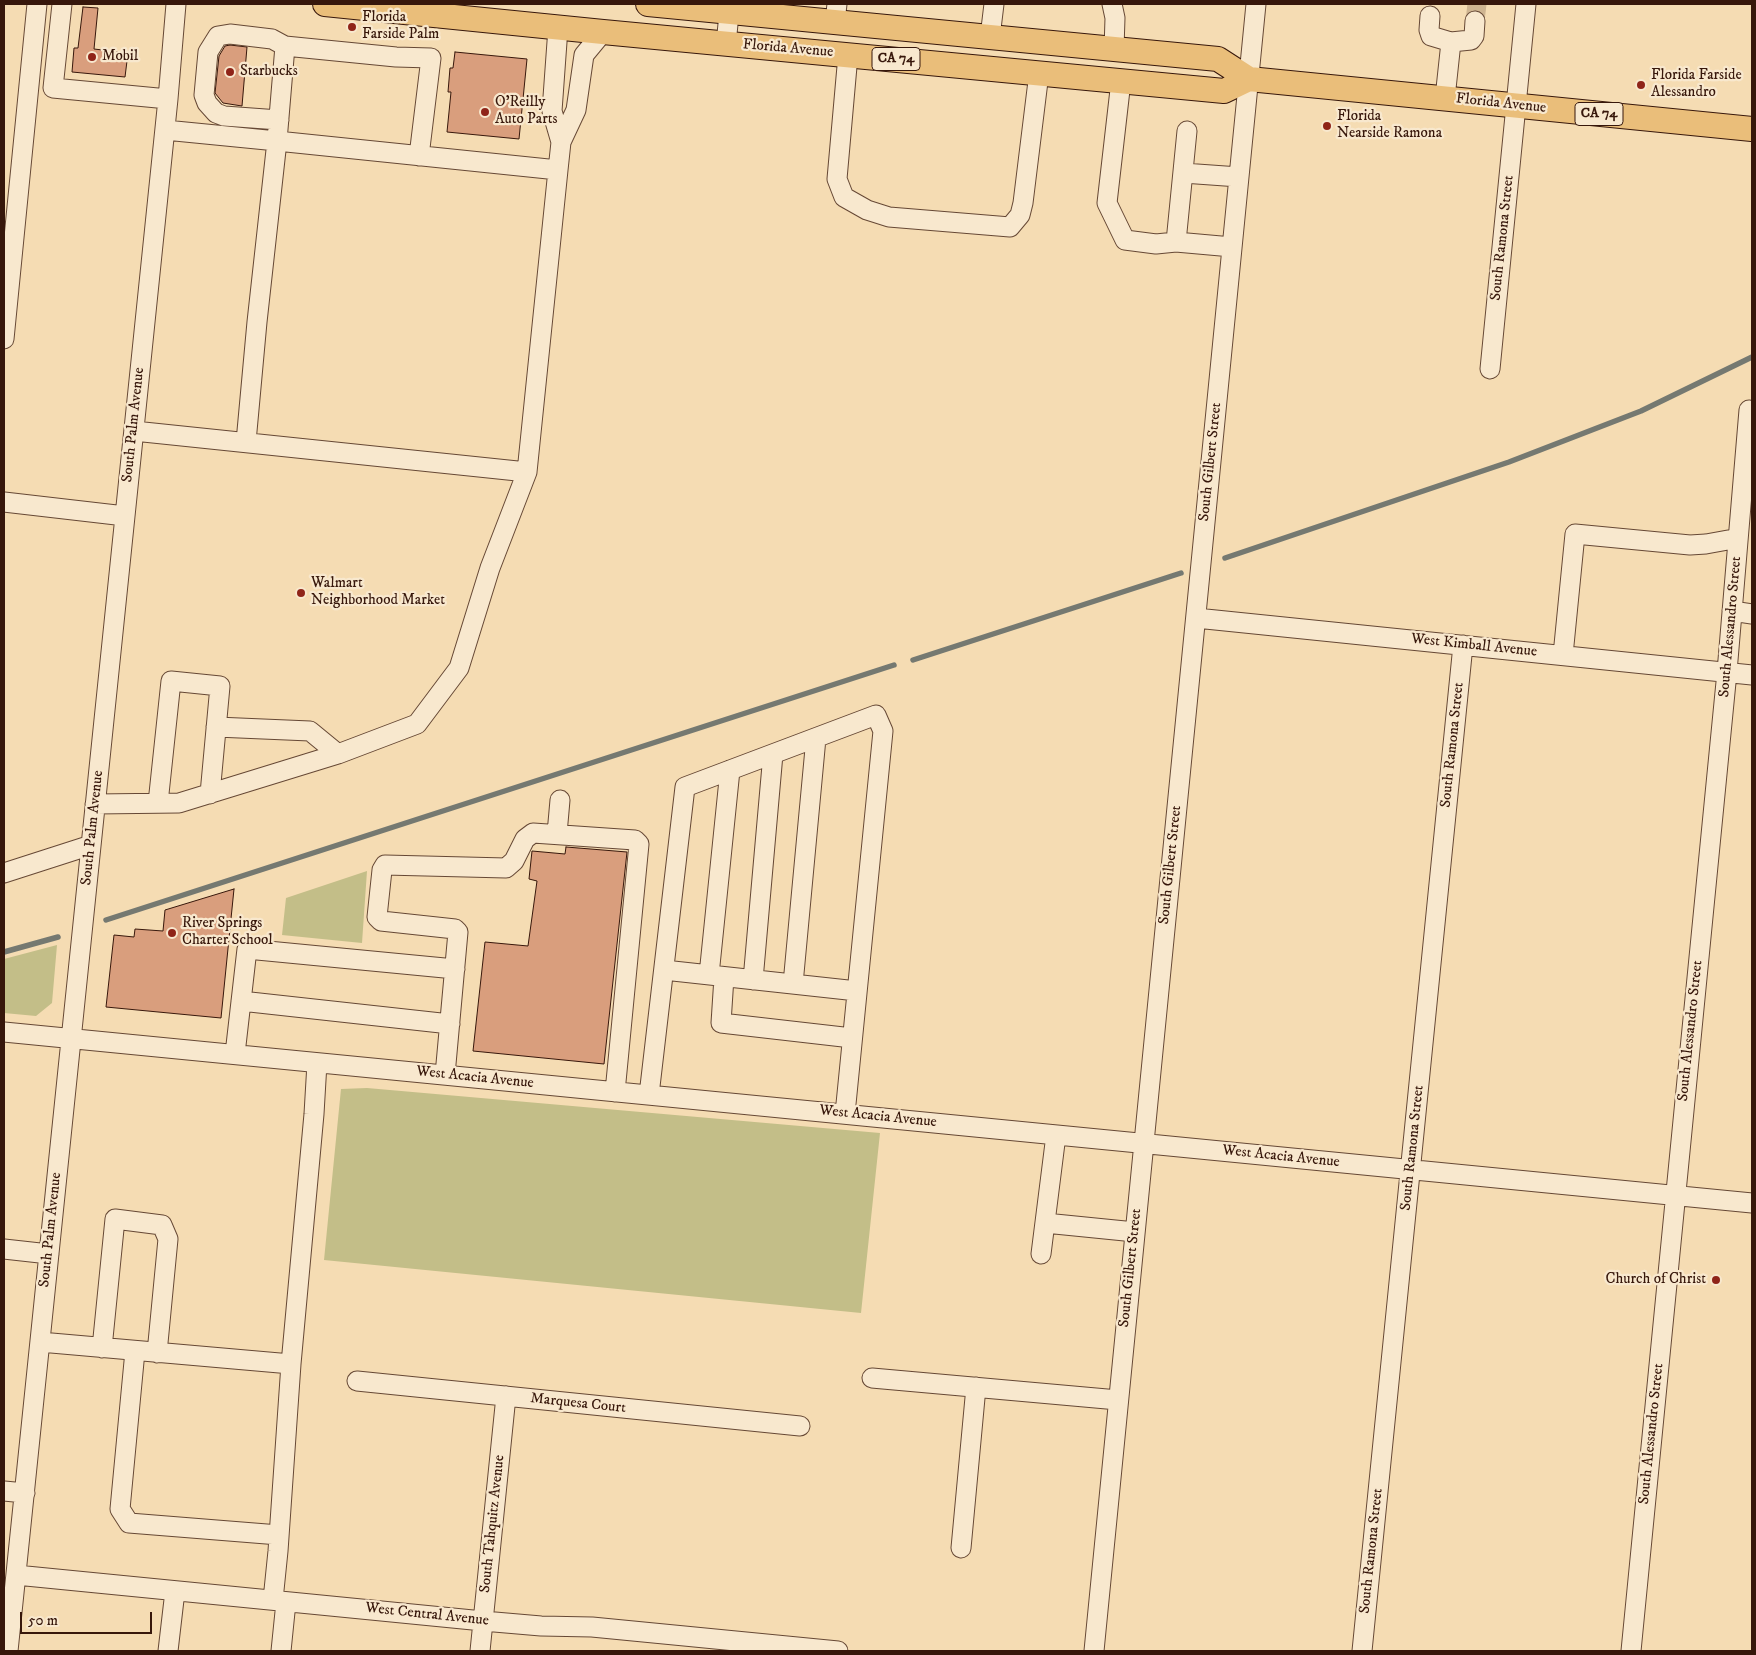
<!DOCTYPE html>
<html>
<head>
<meta charset="utf-8">
<style>
	body { margin:0 }
	#map { position:relative; width:1756px; height:1655px; overflow:hidden; background:#f5dcb3; font-family:"IM FELL DW Pica",serif }
	canvas { display:block }
	.frame { position:absolute; inset:0; border:5px solid #37170b; pointer-events:none }
	.scale { position:absolute; left:20px; top:1612px; width:132px; height:22px; box-sizing:border-box; border:2px solid #37170b; border-top:0; padding-left:6px; font-size:15px; line-height:18px; white-space:nowrap; color:#37170b; -webkit-text-stroke:4px #f8e8ce; paint-order:stroke }
</style>
</head>
<body>
<div id="map">
<canvas width="1756" height="1655"></canvas>
<div class="frame"></div>
<div class="scale">50 m</div>
</div>
<script>
const context = document.querySelector('canvas').getContext('2d');
context.lineJoin = 'round';
function fillPath(path, color) { context.fillStyle = color; context.fill(path, 'evenodd'); }
const toPath = rows => new Path2D(rows.map(r => 'M' + r).join(''));
function trace(path, color, width, dash) { context.strokeStyle = color; context.lineWidth = width; context.lineCap = dash ? 'butt' : 'round'; context.setLineDash(dash || []); context.stroke(path); }
function label(font, color, halo, rows, align = 'center') {
  context.font = font + ' "IM FELL DW Pica",serif'; context.lineWidth = 4.5; context.setLineDash([]); context.textBaseline = 'middle'; context.strokeStyle = halo; context.fillStyle = color; for (const [text, x, y, turn = 0] of rows) {
    context.save(); context.translate(x, y); context.rotate((+turn || 0) * Math.PI / 180); context.textAlign = isNaN(turn) ? turn : align; if (halo) context.strokeText(text, 0, 0); context.fillText(text, 0, 0); context.restore();
  }
}
fillPath(toPath([
	[367,871,362,943,282,935,286,898],
	[57,945,52,1003,36,1016,4,1013,4,959],
	[367,1088,880,1133,861,1313,324,1260,341,1089]
]), '#c3be88');
trace(toPath([
	[1225,558,1509,462,1641,411,1752,357],
	[913,660,1181,573],
	[106,920,894,665],
	[4,952,58,937]
]), '#757971', 5.5);
const building = toPath([
	[83,7,98,8,94,49,128,53,125,77,72,72,74,48,78,48,83,7],
	[230,45,247,47,242,106,223,103,215,93,219,56,225,46,230,45],
	[455,52,527,59,519,139,447,132,451,92,448,92,450,68,453,68,455,52],
	[566,847,627,852,604,1064,473,1051,485,942,528,946,537,881,529,879,532,851,565,854,566,847],
	[234,889,221,1018,106,1007,114,935,134,937,135,929,163,931,165,910,234,889]
]);
fillPath(building, '#d99e7d');
trace(building, '#37170b', 1);
trace(toPath([
	[1475,21,1477,4]
]), '#cfb591', 19, [19, 9]);
const minor = toPath([
	[62,4,53,88,168,99],
	[1112,4,1115,18,1114,49],
	[1430,16,1429,30,1431,36,1451,42,1471,40,1474,36,1475,21],
	[835,22,837,4],
	[558,28,552,111,561,142],
	[990,37,994,4],
	[726,44,730,4],
	[848,55,837,179,844,197,867,210,889,217,1010,227,1020,215,1023,203,1039,73],
	[1121,81,1107,203,1125,240,1156,244,1176,242],
	[1445,98,1451,42],
	[279,120,224,116,216,113,207,103,204,95,208,52,218,36,230,34,272,39,285,46],
	[165,130,277,141,257,322,246,442],
	[1187,131,1176,242,1232,247],
	[558,170,561,142,576,110,584,55,603,32],
	[1183,173,1239,177],
	[4,339,37,4],
	[1490,369,1526,4],
	[134,431,527,472,558,170,277,141,285,46,396,57,431,58,419,156],
	[4,502,125,516],
	[1732,611,1752,614],
	[1196,618,1752,675],
	[1563,655,1575,534,1690,545,1706,544,1728,540,1738,541],
	[216,727,310,731,338,754],
	[158,803,171,681,220,686,210,794],
	[95,804,179,803,338,754,417,724,459,668,490,568,527,472],
	[557,834,560,800],
	[4,873,91,845],
	[664,970,857,991],
	[709,975,730,770],
	[724,977,721,1023,852,1038],
	[753,980,773,754],
	[793,984,816,738],
	[241,1001,450,1024],
	[4,1032,1752,1203],
	[235,1054,247,949,455,969],
	[445,1075,458,932,455,929,381,921,377,917,382,870,385,865,506,868,514,861,525,839,533,833,635,840,639,844,615,1092],
	[649,1095,685,787,876,715,883,731,845,1114],
	[1045,1223,1135,1232],
	[4,1249,49,1254],
	[1041,1254,1056,1135],
	[40,1342,291,1364],
	[102,1348,115,1219,162,1225,168,1239,157,1353],
	[135,1351,120,1509,129,1523,279,1535],
	[872,1378,1118,1400],
	[357,1381,800,1426],
	[4,1491,25,1493],
	[961,1548,976,1387],
	[16,1575,483,1621,541,1626,592,1627,838,1651],
	[273,1600,278,1551,291,1364,314,1114,317,1063],
	[8,1651,168,99,176,4],
	[168,1651,175,1591],
	[281,1651,286,1602],
	[480,1651,506,1396],
	[1094,1651,1256,4],
	[1362,1651,1463,645],
	[1631,1651,1727,672,1749,410]
]);
const major = toPath([
	[325,4,603,32,1224,91,1249,79],
	[648,4,1218,59,1249,79,1752,129]
]);
trace(minor, '#664835', 21);
trace(major, '#37170b', 26);
trace(minor, '#f8e8ce', 19);
trace(major, '#eabe7a', 24);
for (const [x, y, r, color] of [
	[352,27,5,"#8f2418"],
	[92,57,5,"#8f2418"],
	[230,72,5,"#8f2418"],
	[1641,85,5,"#8f2418"],
	[485,112,5,"#8f2418"],
	[1327,126,5,"#8f2418"],
	[301,593,5,"#8f2418"],
	[172,933,5,"#8f2418"],
	[1716,1280,5,"#8f2418"]
]) { const dot = new Path2D(); dot.arc(x, y, r, 0, 2 * Math.PI); context.fillStyle = color; context.fill(dot); trace(dot, '#f8e8ce', 2); }
for (const [x, y, w] of [
	[896,59,48],
	[1599,114,48]
]) { const box = new Path2D(); box.roundRect(x - w / 2, y - 11.5, w, 23, 4); context.fillStyle = '#f8e8ce'; context.fill(box); trace(box, '#37170b', 1); }
label('bold 14px', '#37170b', null, [
	["CA 74",896,59],
	["CA 74",1599,114]
]);
label('15px', '#37170b', '#f8e8ce', [
	["Florida",362,18],
	["Farside Palm",362,35],
	["Mobil",102,57],
	["Starbucks",240,72],
	["Florida Farside",1651,76],
	["Alessandro",1651,93],
	["O'Reilly",495,103],
	["Auto Parts",495,120],
	["Florida",1337,117],
	["Nearside Ramona",1337,134],
	["Walmart",311,584],
	["Neighborhood Market",311,601],
	["River Springs",182,924],
	["Charter School",182,941],
	["Church of Christ",1706,1280,"right"]
], 'left');
label('15px', '#37170b', '#f8e8ce', [
	["Florida Avenue",788,49,5],
	["Florida Avenue",1501,104,6],
	["South Ramona Street",1503,238,-84],
	["South Palm Avenue",134,425,-84],
	["South Gilbert Street",1211,462,-84],
	["South Alessandro Street",1731,627,-85],
	["West Kimball Avenue",1474,646,6],
	["South Ramona Street",1453,745,-84],
	["South Palm Avenue",93,828,-84],
	["South Gilbert Street",1171,865,-84],
	["South Alessandro Street",1691,1031,-84],
	["West Acacia Avenue",475,1078,6],
	["West Acacia Avenue",878,1117,6],
	["South Ramona Street",1413,1148,-84],
	["West Acacia Avenue",1281,1157,6],
	["South Palm Avenue",51,1230,-84],
	["South Gilbert Street",1131,1268,-84],
	["Marquesa Court",578,1404,6],
	["South Alessandro Street",1652,1434,-84],
	["South Tahquitz Avenue",493,1524,-84],
	["South Ramona Street",1372,1551,-84],
	["West Central Avenue",427,1615,6]
]);
</script>
</body>
</html>
